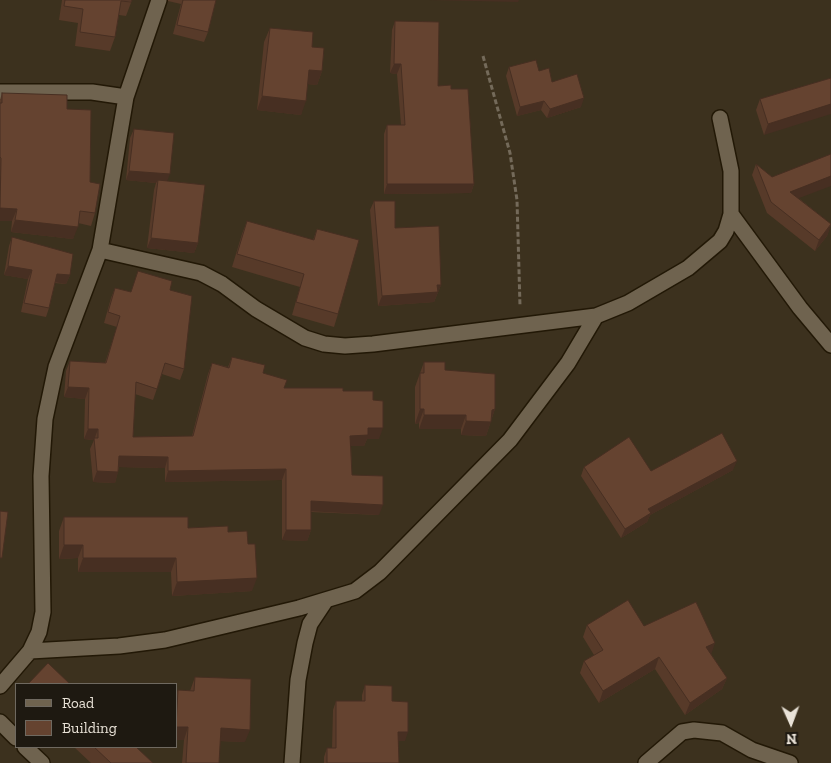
<!DOCTYPE html>
<html>
<head>
<meta charset="utf-8">
<style>
	body { margin:0 }
	#map { position:relative; width:831px; height:763px; overflow:hidden; background:#3c311e; font-family:"Zilla Slab",serif }
	canvas { display:block }
	.legend { position:absolute; left:15px; top:683px; width:162px; height:65px; box-sizing:border-box; background:#1e1911; border:1px solid #6f6960; margin:0; padding:6px 9px; list-style:none; font-size:15px; color:#e9e2d7 }
	.legend li { display:flex; align-items:center; gap:10px; height:25px }
	.legend b { width:25px; border:1px solid #6f6960 }
	.north { position:absolute; left:766px; top:698px; width:50px; height:50px; -webkit-text-stroke:4px #1e1911; paint-order:stroke; rotate:178deg; font-size:14px; font-weight:700; line-height:20px; text-align:center; color:#e9e2d7 }
	.north::after { content:''; display:block; margin:auto; width:18px; height:22px; background:#e9e2d7; clip-path:polygon(50% 0,100% 100%,50% 72%,0 100%) }
</style>
</head>
<body>
<div id="map">
<canvas width="831" height="763"></canvas>
<ul class="legend">
<li><b style="height:6px;background:#6f634f"></b>Road</li>
<li><b style="height:14px;background:#654330"></b>Building</li>
</ul>
<div class="north">N</div>
</div>
<script>
const context = document.querySelector('canvas').getContext('2d');
context.lineJoin = 'round';
const toPath = rows => new Path2D(rows.map(r => 'M' + r).join(''));
function trace(path, color, width, dash) { context.strokeStyle = color; context.lineWidth = width; context.lineCap = dash ? 'butt' : 'round'; context.setLineDash(dash || []); context.stroke(path); }
function fillPath(path, color) { context.fillStyle = color; context.fill(path, 'evenodd'); }
const minor = toPath([
	[0,92,92,92,126,97],
	[731,214,800,308,831,345],
	[100,250,201,273,222,284,256,309,305,338,324,344,345,346,373,344,596,316,628,303,688,268,720,241,726,231,731,214,731,171,720,118],
	[30,651,119,646,165,640,299,608,355,591,380,572,510,440,568,363,596,316],
	[0,686,30,651,39,632,43,612,41,476,45,419,56,367,100,250,126,97,159,0],
	[0,722,16,738],
	[25,747,42,763],
	[292,763,298,680,305,643,310,624,326,600],
	[646,763,682,732,694,730,722,733,752,750,790,763]
]);
trace(minor, '#221806', 18);
trace(toPath([
	[483,56,510,153,517,200,520,306]
]), '#746a5a', 3, [5, 2.5]);
trace(minor, '#6f634f', 15);
fillPath(toPath([
	[62,0,132,0,126,16,119,15,115,37,110,51,75,46,78,23,59,20],
	[168,0,216,0,208,32,204,42,173,34,181,4,168,1],
	[395,21,438,86,451,89,474,184,471,193,384,194,384,134,387,125,401,125,397,74,390,73,392,30],
	[270,28,312,47,322,71,317,85,308,84,301,115,257,110,264,42],
	[509,67,539,71,581,107,547,118,541,110,517,116,506,76],
	[831,78,764,135,756,110,760,99],
	[2,93,67,109,90,182,95,213,91,226,78,223,73,239,11,232,12,221,0,221,0,100],
	[134,129,167,181,198,243,194,253,147,248,154,190,156,183,126,180,130,138],
	[756,164,831,224,827,236,815,251,767,213,752,175],
	[374,201,441,285,434,302,378,306,370,210],
	[247,221,313,240,317,229,338,314,334,327,292,315,300,287,232,267,242,234],
	[12,237,70,275,66,284,55,283,49,308,46,317,21,312,28,279,4,275,9,246],
	[138,271,170,290,184,369,180,380,162,374,153,400,135,394,133,437,192,436,208,374,212,363,228,367,232,357,263,373,284,388,343,391,373,400,379,439,367,439,364,446,351,446,352,475,379,515,311,512,311,530,307,541,282,540,282,480,165,482,165,468,119,467,115,483,93,482,90,449,94,440,84,439,85,399,64,397,66,371,70,361,105,363,117,327,104,323,111,298,115,288,131,292],
	[424,362,445,370,495,409,486,436,461,435,461,429,419,429,419,423,415,424,415,387],
	[584,467,651,471,733,470,650,515,647,522,621,538,581,476],
	[64,517,228,532,252,591,172,596,171,572,78,572,78,558,59,559,59,531],
	[587,625,644,626,711,654,727,678,722,689,685,715,655,669,599,703,580,673,584,661,594,655,583,637],
	[195,677,245,742,220,741,219,763,182,763,184,740,176,740,176,695,178,690,190,691],
	[365,685,392,701,405,741,398,741,399,763,324,763,324,757,327,748,332,748,333,710,336,701,362,701,362,695],
	[74,747,136,747,153,763,91,763]
]), '#573a29');
fillPath(toPath([
	[428,0,519,0,518,2],
	[394,64,401,64,397,74,390,73],
	[309,70,322,71,317,85,304,84],
	[262,96,306,101,301,115,257,110],
	[584,98,581,107,547,118,550,109],
	[544,101,541,110,517,116,520,107],
	[831,104,831,114,764,135,768,124],
	[129,171,170,174,166,184,158,180,156,183,126,180],
	[831,176,831,186,786,203,790,192],
	[387,184,474,184,471,193,384,194],
	[0,208,17,209,12,221,0,221],
	[15,220,78,227,73,239,11,232],
	[831,225,827,236,815,251,819,240],
	[151,238,198,243,194,253,147,248],
	[8,266,32,270,28,279,4,275],
	[57,274,70,275,66,284,54,282],
	[437,285,441,285,434,302,378,306,382,296],
	[68,387,89,388,85,399,64,397],
	[420,409,424,409,419,423,415,424],
	[495,409,486,436,461,435,466,421,492,410],
	[424,415,466,415,461,429,419,429],
	[368,428,383,428,379,439,367,439,364,446,346,446,350,436],
	[88,429,98,429,94,440,84,439],
	[119,456,168,457,165,468,115,467],
	[737,461,733,470,650,515,647,522,621,538,625,529,648,509],
	[286,469,282,480,165,482,168,471],
	[97,471,118,472,115,483,93,482],
	[311,501,383,505,379,515,307,511],
	[286,530,311,530,307,541,282,540],
	[64,545,83,545,78,558,59,559],
	[83,558,176,558,171,572,78,572],
	[257,578,252,591,172,596,177,582],
	[715,643,711,655,706,647],
	[659,657,655,669,599,703,603,691],
	[727,678,722,689,685,715,690,703],
	[176,727,188,727,184,740,176,740],
	[221,728,250,730,245,742,216,741],
	[398,732,408,732,405,741,395,741]
]), '#472f22');
const building = toPath([
	[65,0,132,0,131,2,121,1,115,37,80,32,83,9,64,6,65,0],
	[183,0,216,0,208,32,177,25,183,0],
	[395,21,439,22,438,86,451,85,451,89,468,89,474,184,387,184,387,125,405,125,401,64,394,64,395,21],
	[270,28,313,32,312,47,324,48,322,71,309,70,306,101,262,96,270,28],
	[536,60,539,71,549,68,552,82,577,74,584,98,550,109,544,101,520,107,509,67,536,60],
	[831,78,831,104,768,124,760,99,831,78],
	[2,93,67,95,67,109,91,110,90,182,100,184,95,213,80,211,78,227,15,220,17,209,0,208,1,158,0,157,0,103,2,103,2,93],
	[134,129,174,133,170,174,129,171,134,129],
	[831,154,831,176,790,192,831,224,819,240,771,202,756,164,772,177,831,154],
	[158,180,205,185,198,243,151,238,158,180],
	[374,201,395,201,395,228,439,226,441,285,437,285,438,292,382,296,374,201],
	[247,221,314,240,317,229,359,240,338,314,296,302,304,274,237,254,247,221],
	[12,237,73,254,70,275,57,274,49,308,24,303,32,270,8,266,12,237],
	[138,271,172,281,170,290,192,296,184,369,165,363,157,389,136,382,133,437,193,436,212,363,229,368,232,357,265,365,263,373,287,380,284,388,343,388,343,391,373,391,373,400,383,401,383,428,368,428,368,435,350,436,352,475,383,476,383,505,311,501,311,530,286,530,286,469,168,471,168,457,119,456,118,472,97,471,94,438,98,438,98,429,88,429,89,388,68,387,70,361,106,363,120,316,108,312,115,288,131,292,138,271],
	[424,362,445,362,445,370,495,374,495,409,492,410,491,422,466,421,466,415,424,415,424,409,420,409,420,373,424,373,424,362],
	[722,433,737,461,648,509,651,513,625,529,584,467,629,437,651,471,722,433],
	[0,511,8,512,2,558,0,558,0,511],
	[64,517,188,517,188,528,228,526,228,532,247,531,248,544,255,544,257,578,177,582,176,558,83,558,83,545,64,545,64,517],
	[628,600,644,626,696,602,715,643,706,647,727,678,690,703,659,657,603,691,584,661,603,650,587,625,628,600],
	[48,663,70,684,28,684,48,663],
	[195,677,251,679,250,730,221,728,219,763,186,763,188,727,176,727,178,690,194,691,195,677],
	[365,685,392,686,392,701,408,702,408,732,398,732,399,763,327,763,327,748,336,748,336,701,365,701,365,685],
	[94,747,136,747,153,763,111,763,94,747]
]);
fillPath(building, '#654330');
trace(building, '#472f22', 1);
</script>
</body>
</html>
